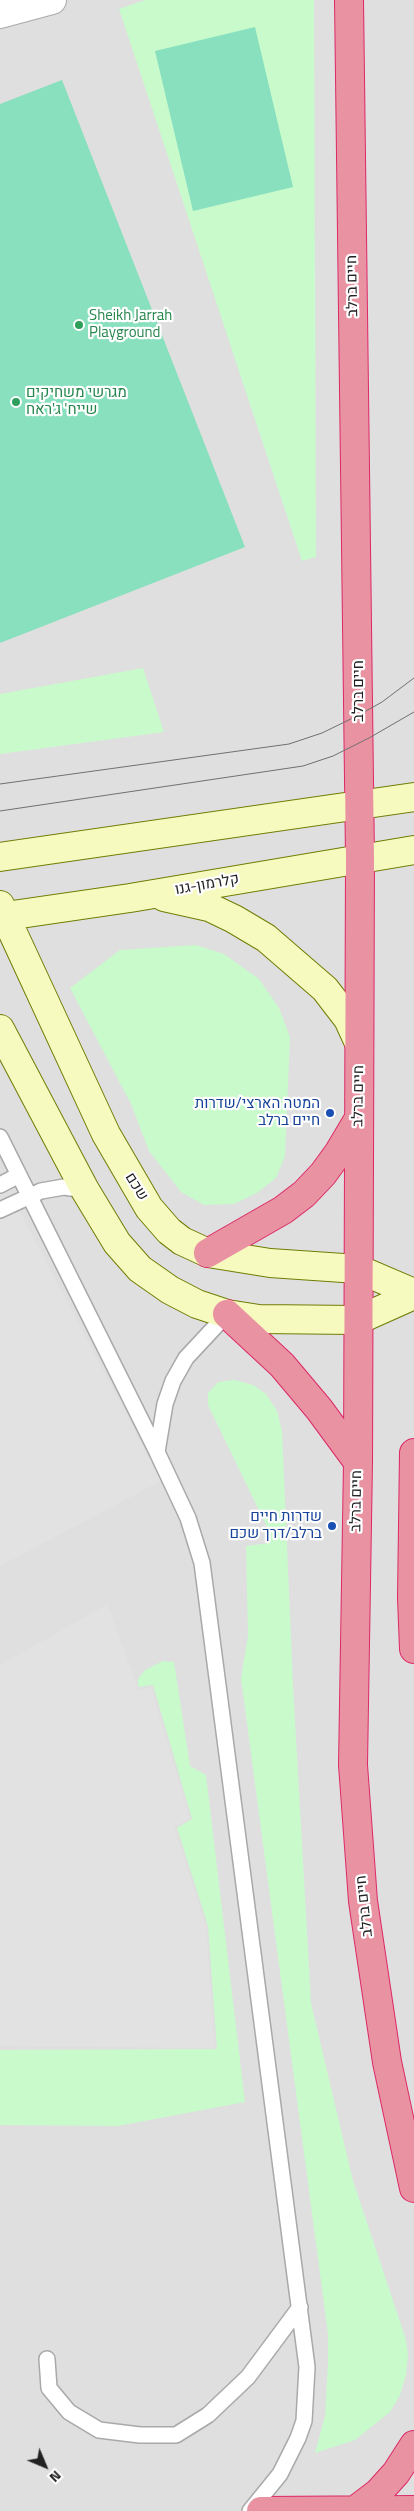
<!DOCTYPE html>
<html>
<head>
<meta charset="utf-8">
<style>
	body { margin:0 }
	#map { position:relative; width:414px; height:2511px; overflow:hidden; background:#f2efe9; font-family:"Titillium Web",sans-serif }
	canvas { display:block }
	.north { position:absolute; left:20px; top:2441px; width:50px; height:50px; -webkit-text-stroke:4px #fff; paint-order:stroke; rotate:135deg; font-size:14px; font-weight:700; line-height:20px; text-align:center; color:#222 }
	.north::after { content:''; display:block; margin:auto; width:18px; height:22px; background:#222; clip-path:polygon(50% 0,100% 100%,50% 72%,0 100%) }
</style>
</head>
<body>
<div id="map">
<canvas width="414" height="2511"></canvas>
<div class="north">N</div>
</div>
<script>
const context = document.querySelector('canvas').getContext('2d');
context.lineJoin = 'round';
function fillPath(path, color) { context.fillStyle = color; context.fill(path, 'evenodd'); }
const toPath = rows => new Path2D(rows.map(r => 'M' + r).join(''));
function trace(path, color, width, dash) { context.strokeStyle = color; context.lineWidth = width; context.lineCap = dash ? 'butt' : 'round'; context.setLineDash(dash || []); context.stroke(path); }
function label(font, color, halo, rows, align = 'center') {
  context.font = font + ' "Titillium Web",Heebo,sans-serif'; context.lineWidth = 4.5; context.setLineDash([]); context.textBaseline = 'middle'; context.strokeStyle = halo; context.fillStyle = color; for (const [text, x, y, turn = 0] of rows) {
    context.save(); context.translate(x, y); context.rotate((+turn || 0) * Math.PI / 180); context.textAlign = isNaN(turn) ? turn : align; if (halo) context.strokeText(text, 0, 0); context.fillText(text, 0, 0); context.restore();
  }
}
fillPath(toPath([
	[0,0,414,0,414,2511,0,2511]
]), '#e0dfdf');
fillPath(toPath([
	[145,0,314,0,316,557,302,561,119,9],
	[143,668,164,732,0,754,0,694],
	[196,945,224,954,259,979,279,1008,290,1037,285,1156,276,1178,257,1193,234,1204,204,1205,181,1192,149,1151,131,1104,70,988,120,950],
	[235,1380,253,1385,266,1394,277,1411,282,1431,293,1685,311,2003,353,2181,406,2340,408,2355,406,2375,400,2395,390,2412,355,2440,315,2453,325,2416,328,2363,328,2334,241,1678,248,1636,246,1546,270,1543,268,1529,208,1405,208,1393,218,1382],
	[163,1661,174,1662,190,1766,206,1775,245,2102,118,2126,0,2125,0,2050,217,2049,208,1926,177,1828,192,1819,153,1685,139,1687,138,1685,138,1679,145,1670]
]), '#c8facc');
fillPath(toPath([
	[255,27,293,187,193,211,155,51],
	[62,80,245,547,0,643,0,104]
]), '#88e0be');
fillPath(toPath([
	[17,1206,161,1481,0,1566,0,1215],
	[108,1604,138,1690,151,1687,190,1819,174,1827,206,1926,215,2048,0,2046,0,1665]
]), '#e2e2e2');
const lane = toPath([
	[0,1137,157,1452,188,1518,202,1563,307,2367,304,2421,298,2438,280,2474,250,2511],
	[0,1185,19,1175],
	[0,1210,41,1191,64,1187,85,1190],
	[157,1452,165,1404,173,1381,186,1358,227,1314],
	[47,2359,49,2388,69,2412,99,2430,140,2435,176,2435,208,2415,248,2377,300,2307]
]);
const street = toPath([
	[0,14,52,0]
]);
const secondary = toPath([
	[0,857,414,797],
	[164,897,209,907,234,919,266,938,325,989,348,1019,359,1043],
	[0,905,106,1134,149,1208,169,1231,182,1241,208,1253,270,1263,358,1269,414,1293],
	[0,917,130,898,414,850],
	[0,1029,85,1190,117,1243,140,1269,170,1290,197,1304,227,1314,259,1319,358,1320,414,1295]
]);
const highway = toPath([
	[349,0,360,858,358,1462,353,1765,363,1901,387,2062,414,2188],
	[208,1253,283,1210,304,1194,323,1174,339,1152,358,1120],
	[227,1314,282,1365,319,1409,358,1462],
	[414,1453,412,1598,414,1649],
	[357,2509,378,2493,396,2473,414,2445],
	[261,2511,414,2510]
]);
trace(lane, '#a9a9a9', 18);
trace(street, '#a9a9a9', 30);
trace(secondary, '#707d05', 30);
trace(highway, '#dc2a67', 30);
trace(lane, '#fff', 15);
trace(street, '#fff', 28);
trace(secondary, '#f7fabf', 28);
trace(highway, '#e892a2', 28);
trace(toPath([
	[0,784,289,744,322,733,359,715,382,702,414,678],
	[0,811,303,766,333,756,369,738,414,712]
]), '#707070', 1);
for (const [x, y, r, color] of [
	[79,325,5,"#2e9e5b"],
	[16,402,5,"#2e9e5b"],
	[330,1113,5,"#1a4fb4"],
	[332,1526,5,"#1a4fb4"]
]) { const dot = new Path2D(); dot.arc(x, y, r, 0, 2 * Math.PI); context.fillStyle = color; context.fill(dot); trace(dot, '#fff', 2); }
label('15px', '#222', '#fff', [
	["חיים ברלב",353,286,-91],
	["חיים ברלב",359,691,-90],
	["קלרמון-גנו",207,885,-10],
	["חיים ברלב",359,1096,-89],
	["שכם",136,1187,58],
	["חיים ברלב",357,1501,-89],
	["חיים ברלב",365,1906,-96]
]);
label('15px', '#27864d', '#fff', [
	["Sheikh Jarrah",89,316],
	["Playground",89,333],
	["מגרשי משחיקים",26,393],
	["שייח' ג'ראח",26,410]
], 'left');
label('15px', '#164399', '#fff', [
	["המטה הארצי/שדרות",320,1104],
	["חיים ברלב",320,1121],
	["שדרות חיים",322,1517],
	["ברלב/דרך שכם",322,1534]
], 'right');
</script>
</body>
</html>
